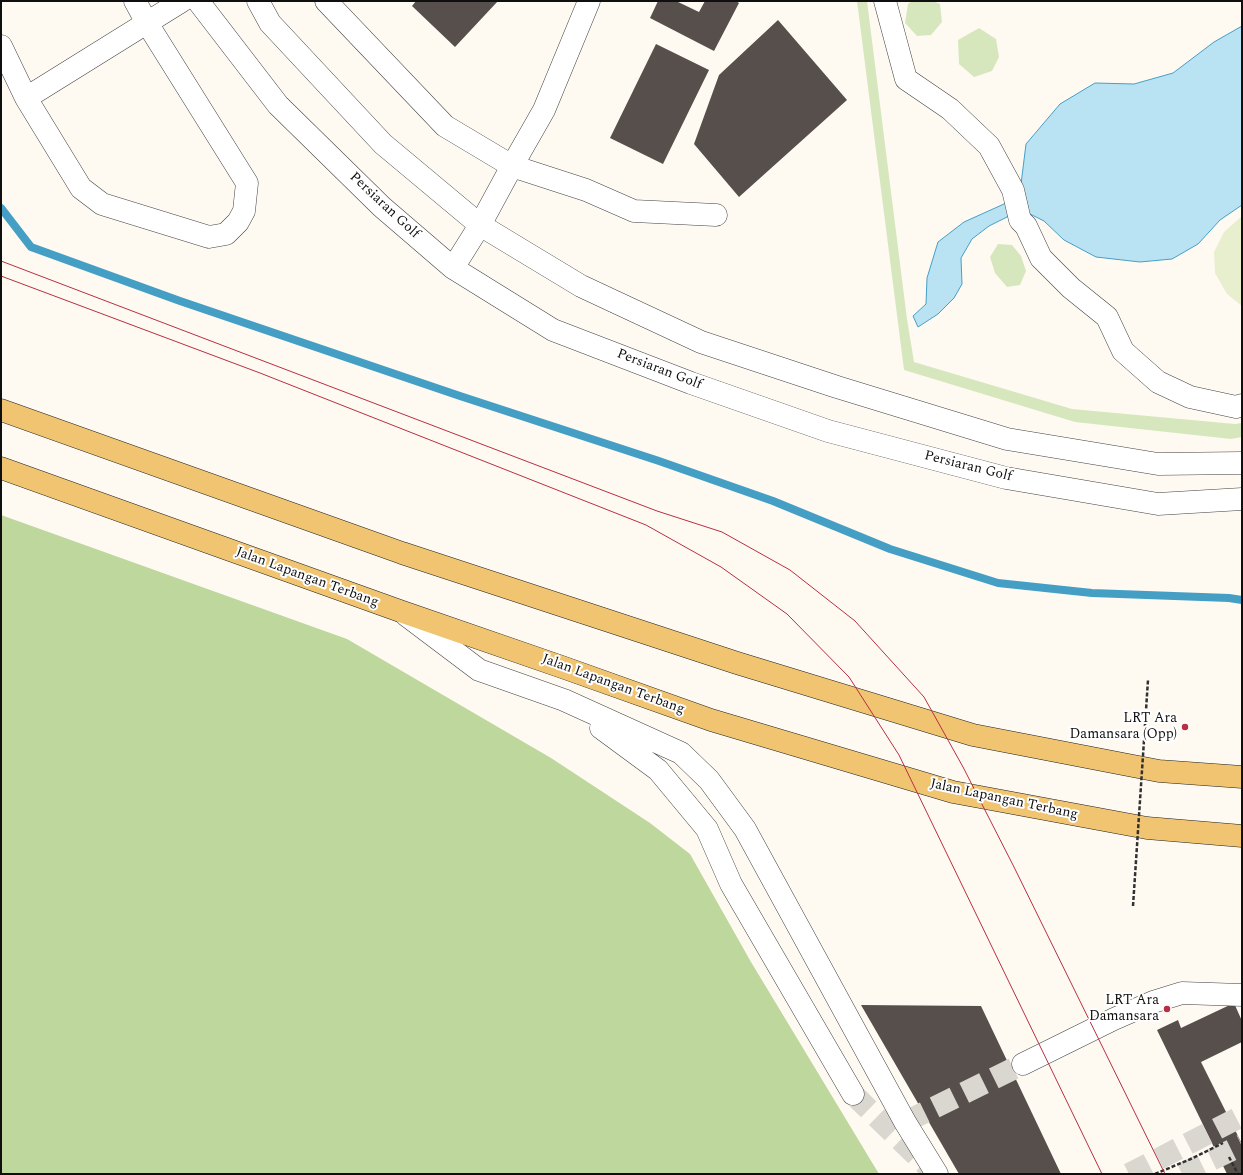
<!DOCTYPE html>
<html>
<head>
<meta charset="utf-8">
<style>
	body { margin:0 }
	#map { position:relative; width:1243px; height:1175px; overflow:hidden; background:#fefaf2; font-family:Spectral,serif }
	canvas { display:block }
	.frame { position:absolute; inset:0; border:2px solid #0f0f0f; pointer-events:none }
</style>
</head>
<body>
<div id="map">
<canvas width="1243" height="1175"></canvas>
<div class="frame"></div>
</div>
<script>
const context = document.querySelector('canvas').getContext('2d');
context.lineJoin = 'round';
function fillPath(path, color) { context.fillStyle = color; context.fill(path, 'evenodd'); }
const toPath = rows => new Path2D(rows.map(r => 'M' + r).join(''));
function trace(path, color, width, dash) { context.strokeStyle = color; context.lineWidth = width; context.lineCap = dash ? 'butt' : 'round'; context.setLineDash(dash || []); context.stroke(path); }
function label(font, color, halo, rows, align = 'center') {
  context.font = font + ' Spectral,serif'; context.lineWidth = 4; context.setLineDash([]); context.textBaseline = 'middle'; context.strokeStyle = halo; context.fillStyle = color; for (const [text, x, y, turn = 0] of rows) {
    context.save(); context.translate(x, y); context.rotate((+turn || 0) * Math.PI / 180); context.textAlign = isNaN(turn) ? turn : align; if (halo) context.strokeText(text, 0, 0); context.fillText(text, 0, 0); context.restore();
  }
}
fillPath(toPath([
	[857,1,867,1,907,319,914,362,1072,409,1235,424,1242,423,1242,437,1231,439,1075,422,904,370],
	[912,1,933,1,940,4,942,22,931,35,917,36,905,23,908,4],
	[979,28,996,39,999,57,992,71,974,77,959,64,958,40],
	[998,244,1012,245,1021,256,1026,271,1020,285,1007,287,995,273,990,257]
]), '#d7e7bd');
fillPath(toPath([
	[1,515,347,639,551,758,650,823,690,854,751,962,879,1174,1,1174]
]), '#bdd79d');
fillPath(toPath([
	[1242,216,1242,306,1227,294,1215,273,1214,252,1224,232]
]), '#e7efce');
const water = toPath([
	[1242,26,1242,205,1220,220,1198,244,1172,259,1140,262,1096,257,1064,240,1044,221,1028,213,1011,215,989,226,972,239,961,258,962,284,954,298,938,314,918,327,913,316,926,304,927,278,938,242,964,222,1004,204,1021,184,1026,144,1060,104,1095,83,1134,84,1173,73,1214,42,1242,26]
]);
fillPath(water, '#b9e3f2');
trace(water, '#459fc5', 1);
trace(toPath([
	[1,208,31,247,180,301,460,396,659,461,773,501,890,549,998,583,1092,593,1229,598,1242,600]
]), '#459fc5', 8);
fillPath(toPath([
	[416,1,498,1,455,47,412,6],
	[658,1,676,1,699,12,705,1,736,1,739,3,714,51,650,18],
	[778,20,847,100,739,197,694,144,719,75],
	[656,44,709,70,663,164,610,138],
	[1234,1003,1242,1021,1242,1042,1201,1062,1242,1144,1242,1174,1227,1174,1157,1030,1178,1020,1181,1028],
	[861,1005,981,1006,1061,1174,959,1174]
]), '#574f4c');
trace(toPath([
	[853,1094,929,1168],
	[905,1122,1023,1064],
	[1129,1174,1242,1116],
	[1182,1174,1242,1145]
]), '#dad7d0', 22, [22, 11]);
const minor = toPath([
	[198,1,278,105,382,207,453,268,553,330,691,383,828,431,1006,478,1158,504,1242,499],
	[258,1,270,23,383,144,480,225,581,286,701,342,837,387,1007,439,1158,464,1242,463],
	[326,1,445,126,512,166,586,190,634,211,716,215],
	[885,1,906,79,950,109,989,146,1013,190,1020,220,1026,226,1041,258,1071,288,1107,317,1123,351,1158,382,1190,397,1236,407,1242,405],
	[1,46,26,98,81,188,102,204,209,237,226,234,238,222,244,211,247,183,147,23,135,1],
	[26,98,182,1],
	[453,268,480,225,512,166,544,110,589,1],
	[406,615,479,670,564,700,681,753,709,780,745,829,905,1122,937,1174],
	[601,728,658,770,707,829,731,884,853,1094],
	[1023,1064,1114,1019,1153,1002,1182,993,1242,995]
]);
const major = toPath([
	[1,410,402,553,737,663,973,735,1159,771,1242,777],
	[1,468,400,611,562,667,711,720,953,792,1147,828,1242,836]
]);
trace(minor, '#424242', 23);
trace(major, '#202020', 23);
trace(toPath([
	[1229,1157,1238,1174],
	[1155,1174,1193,1158,1223,1143]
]), '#313131', 2.5, [4, 2]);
trace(minor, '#fff', 22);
trace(major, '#f0c470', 22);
trace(toPath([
	[1,261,657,511,722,532,790,570,855,621,924,697,963,767,1014,867,1165,1174],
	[1,276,260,373,646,525,721,567,787,614,849,677,899,755,1102,1174]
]), '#b72f43', 1);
trace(toPath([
	[1133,906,1148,680]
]), '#313131', 2.5, [4, 2]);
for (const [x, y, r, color] of [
	[1185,727,4,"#b72f43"],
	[1167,1009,4,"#b72f43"]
]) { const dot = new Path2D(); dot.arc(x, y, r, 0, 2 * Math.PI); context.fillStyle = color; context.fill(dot); trace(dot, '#fff', 1.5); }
label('14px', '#0f0f0f', '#fff', [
	["Persiaran Golf",384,206,43],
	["Persiaran Golf",659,370,21],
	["Persiaran Golf",968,467,14],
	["Jalan Lapangan Terbang",307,578,20],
	["Jalan Lapangan Terbang",613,685,20],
	["Jalan Lapangan Terbang",1004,800,12]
]);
label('14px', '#0f0f0f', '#fff', [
	["LRT Ara",1177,719],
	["Damansara (Opp)",1177,735],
	["LRT Ara",1159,1001],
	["Damansara",1159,1017]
], 'right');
</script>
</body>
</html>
